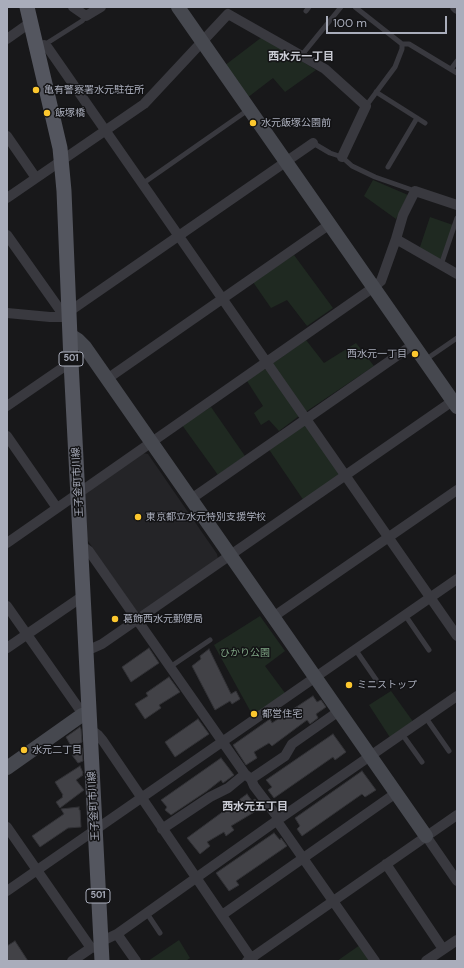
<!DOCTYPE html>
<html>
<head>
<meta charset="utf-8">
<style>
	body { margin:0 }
	#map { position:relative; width:464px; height:968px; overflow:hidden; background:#18181a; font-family:"DM Sans",sans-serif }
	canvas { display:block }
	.frame { position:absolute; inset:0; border:8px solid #a9adbb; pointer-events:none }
	.scale { position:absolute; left:326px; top:16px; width:121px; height:18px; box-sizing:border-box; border:2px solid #a9adbb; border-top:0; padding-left:5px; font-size:12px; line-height:14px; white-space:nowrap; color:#a9adbb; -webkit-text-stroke:3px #131315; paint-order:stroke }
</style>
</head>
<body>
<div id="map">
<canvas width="464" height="968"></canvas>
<div class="frame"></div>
<div class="scale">100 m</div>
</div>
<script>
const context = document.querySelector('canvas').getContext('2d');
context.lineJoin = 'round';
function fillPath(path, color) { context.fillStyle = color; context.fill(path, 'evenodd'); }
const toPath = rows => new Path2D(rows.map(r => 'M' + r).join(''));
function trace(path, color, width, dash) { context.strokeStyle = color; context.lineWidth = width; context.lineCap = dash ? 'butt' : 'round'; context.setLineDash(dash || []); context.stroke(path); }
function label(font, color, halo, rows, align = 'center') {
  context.font = font + ' "DM Sans","Noto Sans JP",sans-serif'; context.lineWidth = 3; context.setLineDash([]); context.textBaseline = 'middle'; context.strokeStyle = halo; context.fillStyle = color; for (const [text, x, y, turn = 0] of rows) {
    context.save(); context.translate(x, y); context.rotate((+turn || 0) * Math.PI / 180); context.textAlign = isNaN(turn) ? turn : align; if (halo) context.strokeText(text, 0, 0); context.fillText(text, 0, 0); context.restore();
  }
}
fillPath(toPath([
	[142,453,148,454,217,554,218,559,138,614,86,538,84,496,86,493]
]), '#242427');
fillPath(toPath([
	[262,37,316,70,285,92,273,78,247,98,224,66],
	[373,180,408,195,396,219,364,196],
	[430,217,453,225,440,261,419,250],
	[294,255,333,308,307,326,287,300,271,308,253,282],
	[306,340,324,363,356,343,374,366,304,413,272,364],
	[263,369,269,370,299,416,279,431,269,420,261,425,254,413,263,406,247,381],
	[211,407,245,456,218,475,182,425],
	[305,422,343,474,304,501,268,448],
	[260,616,285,651,265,666,285,693,253,716,214,645],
	[391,691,414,723,391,739,369,705],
	[179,940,190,958,186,961,148,961],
	[360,945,371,961,337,961]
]), '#1f2921');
const building = toPath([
	[149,648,159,663,131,682,122,667,149,648],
	[209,649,231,694,236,691,240,699,232,704,230,701,215,710,192,666,201,659,200,656,209,649],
	[169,677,180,692,159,705,161,708,145,719,135,704,148,696,146,693,169,677],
	[313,696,317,702,321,700,326,707,316,714,318,718,310,724,307,720,272,746,269,743,254,752,257,758,246,765,233,745,270,719,272,723,313,696],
	[198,719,209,734,175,757,165,742,198,719],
	[80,727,81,729,82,742,79,744,82,748,83,761,78,763,72,755,75,753,66,737,80,727],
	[333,734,346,752,335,760,333,757,274,798,268,790,272,787,266,780,333,734],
	[221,758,234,775,223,783,221,780,207,791,171,815,165,810,167,807,161,800,221,758],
	[80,766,83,773,82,774,83,775,76,780,84,790,60,808,56,802,63,797,62,796,63,795,55,782,80,766],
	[362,771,376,790,365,797,362,794,302,836,297,829,300,826,295,818,362,771],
	[247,794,252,801,255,799,261,808,231,826,234,830,226,836,224,832,207,842,210,846,200,854,187,838,247,794],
	[79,807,79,810,80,810,81,827,68,828,40,847,32,836,64,814,61,809,79,807],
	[274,833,280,840,281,838,287,846,236,881,239,885,229,891,216,873,274,833],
	[15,941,28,961,7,961,7,946,15,941]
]);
fillPath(building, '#424247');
trace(building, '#323236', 1);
trace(toPath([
	[355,7,402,44,409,44,457,73],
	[306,11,309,7],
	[44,45,82,21,86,16],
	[301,56,341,7],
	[451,69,457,61],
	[376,92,425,123],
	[366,106,395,67,402,49,402,44],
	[313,143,330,153,342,157,352,166,375,177,415,191],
	[388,167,417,118],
	[142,184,248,110],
	[441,265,457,218],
	[425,360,457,338],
	[405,615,429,650],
	[355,649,377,681],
	[170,667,210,640],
	[426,718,449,751],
	[402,734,422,762],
	[146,912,160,933]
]), '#39393f', 5);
trace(toPath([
	[73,7,86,16,101,7],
	[455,7,457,9],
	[7,39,31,22],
	[36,47,44,45,48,48,457,636],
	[7,136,36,178],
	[7,198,144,104,228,14,325,69,366,106,342,157],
	[7,235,65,317],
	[396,239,403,215,415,191,457,205],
	[70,311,313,143],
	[7,313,50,317,69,317],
	[107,379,330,224],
	[7,406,71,362],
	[7,436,57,508],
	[191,499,414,344],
	[7,543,374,287,381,281,396,239,457,274],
	[80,549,85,548,89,551,245,774,251,779,254,786,279,819],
	[7,606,80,710,82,715],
	[273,617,457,490],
	[7,648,83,596],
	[86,649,93,648,102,644,457,398],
	[90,729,98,735,103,741,253,961],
	[251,779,285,756,292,744,339,711],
	[277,821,375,961],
	[7,827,91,948,101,947],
	[162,829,210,797,228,788,245,774],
	[426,836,457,881],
	[386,864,443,949],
	[7,891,457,579],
	[222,915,396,793],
	[117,934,136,961],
	[100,942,117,934,279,819,457,696],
	[72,961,91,948],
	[247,961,457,815],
	[426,961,457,940]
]), '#39393f', 10);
trace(toPath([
	[178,7,457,407],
	[70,335,78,340,85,347,426,836],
	[7,768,82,715,89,714]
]), '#46484f', 14);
trace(toPath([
	[27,7,60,148,64,191,71,362,102,961]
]), '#54565f', 15);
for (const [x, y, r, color] of [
	[36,90,4,"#fcc72e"],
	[47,113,4,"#fcc72e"],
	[253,123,4,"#fcc72e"],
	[415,354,4,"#fcc72e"],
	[138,517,4,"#fcc72e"],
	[115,619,4,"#fcc72e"],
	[349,685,4,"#fcc72e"],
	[254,714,4,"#fcc72e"],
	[24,750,4,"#fcc72e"]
]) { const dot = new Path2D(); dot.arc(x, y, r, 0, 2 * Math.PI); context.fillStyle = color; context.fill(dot); trace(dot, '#131315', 1.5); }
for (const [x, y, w] of [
	[71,359,24],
	[98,896,24]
]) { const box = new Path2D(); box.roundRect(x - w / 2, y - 7, w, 14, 3); context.fillStyle = '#131315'; context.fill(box); trace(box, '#a9adbb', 1); }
label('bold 9px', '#a9adbb', null, [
	["501",71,359],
	["501",98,896]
]);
label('10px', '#a9adbb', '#131315', [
	["亀有警察署水元駐在所",44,90],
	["飯塚橋",55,113],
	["水元飯塚公園前",261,123],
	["西水元一丁目",407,354,"right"],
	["東京都立水元特別支援学校",146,517],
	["葛飾西水元郵便局",123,619],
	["ミニストップ",357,685],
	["都営住宅",262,714],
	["水元二丁目",32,750]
], 'left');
label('10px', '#a9adbb', '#131315', [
	["王子金町市川線",78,482,-93],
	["王子金町市川線",94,806,-93]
]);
label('10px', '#7fa685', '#131315', [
	["ひかり公園",245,653]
]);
label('bold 11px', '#cbcdd6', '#131315', [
	["西水元一丁目",301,57],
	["西水元五丁目",255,807]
]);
</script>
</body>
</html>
